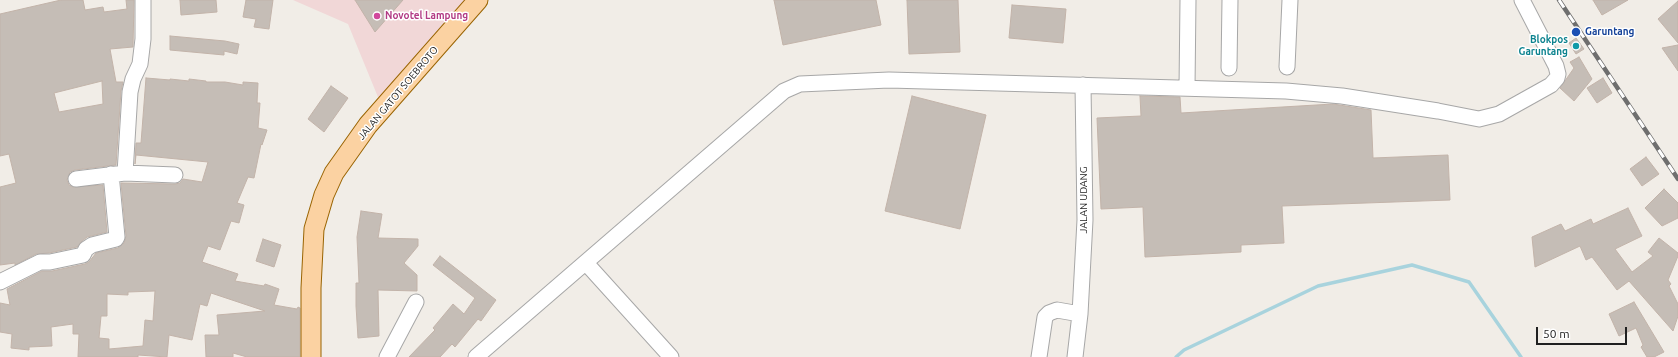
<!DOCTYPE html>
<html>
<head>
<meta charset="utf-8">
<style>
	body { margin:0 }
	#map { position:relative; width:1678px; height:357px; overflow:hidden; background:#f1ede7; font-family:Ubuntu,sans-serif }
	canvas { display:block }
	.scale { position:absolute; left:1536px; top:327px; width:91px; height:18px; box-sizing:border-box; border:2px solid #202020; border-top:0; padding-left:5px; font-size:12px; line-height:14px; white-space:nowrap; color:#202020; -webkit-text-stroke:3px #fff; paint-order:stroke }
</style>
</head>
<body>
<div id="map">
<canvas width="1678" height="357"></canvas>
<div class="scale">50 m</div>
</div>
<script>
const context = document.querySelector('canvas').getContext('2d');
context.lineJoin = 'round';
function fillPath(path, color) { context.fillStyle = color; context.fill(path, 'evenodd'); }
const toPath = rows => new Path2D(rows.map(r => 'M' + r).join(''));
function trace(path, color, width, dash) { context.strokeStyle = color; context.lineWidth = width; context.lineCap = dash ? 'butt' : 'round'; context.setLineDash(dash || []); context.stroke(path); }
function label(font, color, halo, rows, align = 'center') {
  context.font = font + ' Ubuntu,sans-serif'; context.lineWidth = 3; context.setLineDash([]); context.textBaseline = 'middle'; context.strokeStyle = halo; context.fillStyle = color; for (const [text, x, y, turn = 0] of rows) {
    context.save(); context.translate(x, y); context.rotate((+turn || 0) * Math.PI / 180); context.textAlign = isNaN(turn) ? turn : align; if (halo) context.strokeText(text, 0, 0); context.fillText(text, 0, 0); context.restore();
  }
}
fillPath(toPath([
	[293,0,477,0,380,102,348,24]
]), '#f1d7d7');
trace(toPath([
	[1176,357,1184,350,1318,286,1412,265,1469,282,1521,357]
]), '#a8d3dd', 3.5);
const building = toPath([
	[61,0,83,0,85,10,103,7,104,12,127,9,126,0,134,0,133,47,110,49,116,82,123,82,121,91,116,165,75,170,70,172,67,180,69,185,73,187,103,185,107,232,87,237,81,242,77,247,49,253,36,254,15,265,15,263,0,265,0,187,16,183,9,154,0,156,0,14,61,0],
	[102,81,103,104,59,112,54,93,102,81],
	[180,0,216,0,217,12,181,15,180,0],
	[246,0,273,0,269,29,254,27,256,19,243,17,246,0],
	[355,0,403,0,375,32,355,0],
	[774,0,876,0,881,25,783,45,774,0],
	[907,0,958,0,960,52,909,54,907,0],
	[1593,0,1628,0,1602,15,1593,0],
	[1678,1,1678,43,1658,19,1678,1],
	[1012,5,1066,9,1063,43,1009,38,1012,5],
	[170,36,225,41,239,44,237,54,224,51,224,55,170,50,170,36],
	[1576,38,1584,49,1576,54,1569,43,1576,38],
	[1678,45,1678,71,1662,48,1678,45],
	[1579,57,1592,79,1574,101,1560,88,1574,68,1570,62,1579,57],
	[146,78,170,80,170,79,189,81,189,79,206,81,206,82,225,82,243,85,243,82,258,83,257,103,260,103,258,128,267,130,262,145,261,144,254,178,248,177,237,203,244,205,239,223,231,221,220,250,208,246,202,262,238,274,235,281,264,286,265,284,279,289,274,305,297,309,298,307,300,308,300,357,247,357,233,353,233,357,206,357,205,335,219,335,217,315,265,311,211,293,207,306,200,304,192,340,169,335,167,357,138,355,138,357,78,357,79,334,73,334,73,324,51,327,52,346,29,347,29,350,11,348,12,334,0,332,0,303,10,305,7,289,42,271,52,271,85,264,89,262,96,253,118,248,124,243,126,236,121,183,175,184,180,183,183,179,202,182,208,162,136,155,135,164,136,143,141,143,146,78],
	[155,291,153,321,145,320,143,346,109,349,109,339,99,338,101,316,107,316,107,294,128,295,128,292,155,291],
	[1603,78,1612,93,1597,103,1587,88,1603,78],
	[331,86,348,98,324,132,308,119,331,86],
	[912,96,986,115,960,229,885,211,912,96],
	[1140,96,1180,97,1181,113,1333,104,1371,110,1373,158,1448,155,1450,200,1282,206,1284,243,1241,245,1241,252,1145,257,1143,207,1101,209,1097,118,1141,116,1140,96],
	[1646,157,1659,174,1642,186,1630,169,1646,157],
	[1664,189,1678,203,1678,218,1662,226,1645,208,1664,189],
	[1628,208,1642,236,1615,249,1632,272,1653,256,1648,252,1659,238,1678,253,1678,256,1668,280,1671,284,1669,286,1678,304,1678,316,1673,331,1629,281,1617,290,1592,257,1586,260,1580,246,1535,267,1532,237,1561,224,1565,231,1591,219,1593,224,1628,208],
	[361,211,382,214,378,238,418,239,418,246,404,263,417,275,417,291,378,290,379,336,358,338,356,306,356,283,359,283,357,237,361,211],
	[263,239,281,245,274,267,256,261,263,239],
	[440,256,496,300,481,321,478,319,455,347,452,344,440,357,409,357,435,330,433,328,453,304,464,314,475,298,433,265,440,256],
	[1634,302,1664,352,1654,357,1647,357,1641,347,1643,345,1636,328,1619,336,1609,314,1634,302]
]);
fillPath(building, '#c5bdb6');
trace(building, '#c2b3a9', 1);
const minor = toPath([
	[1287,67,1290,0],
	[1229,68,1230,0],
	[1187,88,1188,0],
	[125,173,175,175],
	[76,179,125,173,130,92,133,79,140,64,143,39,143,0],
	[586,263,671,357],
	[0,282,40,262,50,262,83,255,86,249,92,245,116,239,117,237,111,174],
	[387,357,416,302],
	[476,357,784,91,800,84,889,80,1286,91,1342,96,1438,111,1479,119,1499,114,1551,85,1557,78,1558,74,1556,66,1522,0],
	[1039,357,1045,317,1049,313,1057,310,1080,314],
	[1075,357,1080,314,1085,220,1083,85]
]);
const major = toPath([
	[311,357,311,288,314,229,324,195,334,173,368,125,478,0]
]);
trace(minor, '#a7a7a7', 17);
trace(major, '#9a6402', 21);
trace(minor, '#fff', 15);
trace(major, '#fbd2a2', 19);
const rail = toPath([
	[1559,0,1678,179]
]);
trace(rail, '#6e6e6e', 4.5);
trace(rail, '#fff', 3, [9]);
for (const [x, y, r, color] of [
	[377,16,4,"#d1479c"],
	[1576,32,5,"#1a4fb4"],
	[1576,46,4,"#0f9aa8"]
]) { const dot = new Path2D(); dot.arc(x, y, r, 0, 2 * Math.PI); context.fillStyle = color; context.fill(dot); trace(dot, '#fff', 1.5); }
label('bold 10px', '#b23c85', '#fff', [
	["Novotel Lampung",385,16]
], 'left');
label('bold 10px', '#164399', '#fff', [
	["Garuntang",1585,32]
], 'left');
label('bold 10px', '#0d838f', '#fff', [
	["Blokpos",1568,40],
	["Garuntang",1568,52]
], 'right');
label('10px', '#202020', '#fff', [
	["JALAN GATOT SOEBROTO",398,93,-50],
	["JALAN UDANG",1084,200,-90]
]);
</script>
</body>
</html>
